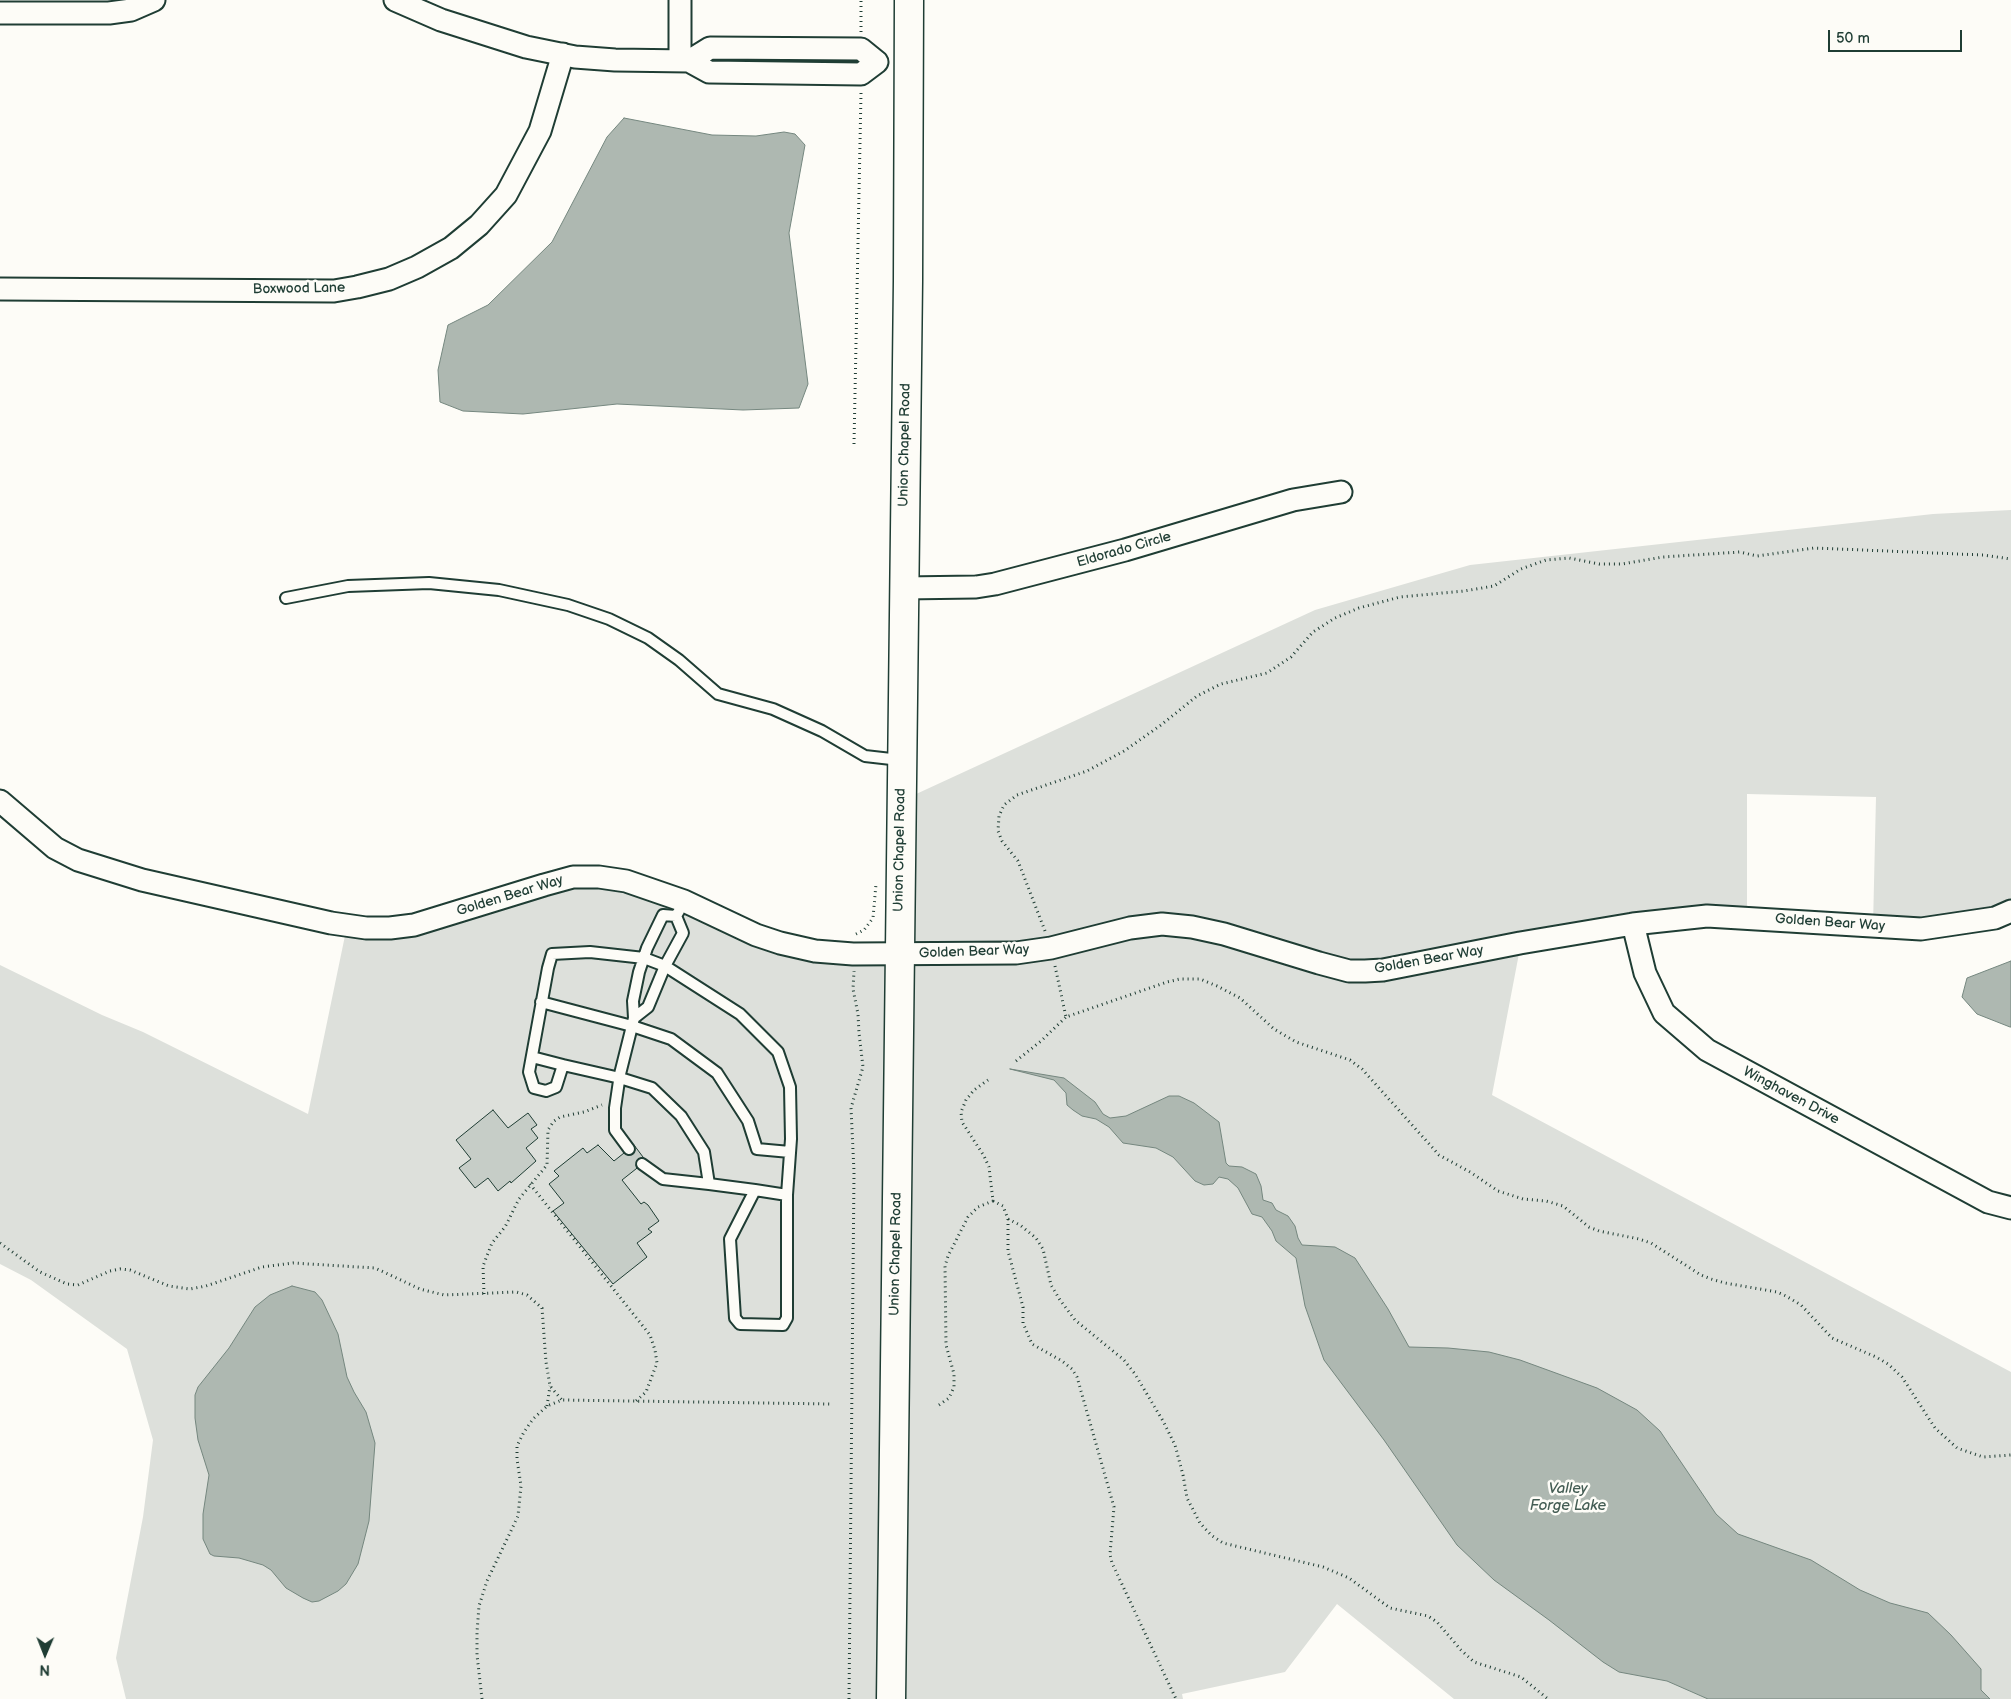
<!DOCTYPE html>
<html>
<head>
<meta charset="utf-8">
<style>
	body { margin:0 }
	#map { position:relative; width:2011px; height:1699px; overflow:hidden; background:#fdfcf7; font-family:"Balsamiq Sans",sans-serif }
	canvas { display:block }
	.north { position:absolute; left:20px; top:1629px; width:50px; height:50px; -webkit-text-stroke:4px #fdfcf7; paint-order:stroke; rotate:181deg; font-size:14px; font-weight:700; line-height:20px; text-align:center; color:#1f3d34 }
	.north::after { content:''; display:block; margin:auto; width:18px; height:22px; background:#1f3d34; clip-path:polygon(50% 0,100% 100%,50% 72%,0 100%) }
	.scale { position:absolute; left:1828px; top:30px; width:134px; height:22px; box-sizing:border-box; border:2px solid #1f3d34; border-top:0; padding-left:6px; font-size:15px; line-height:18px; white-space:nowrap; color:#1f3d34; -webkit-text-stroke:4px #fdfcf7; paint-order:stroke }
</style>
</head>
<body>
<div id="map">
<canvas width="2011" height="1699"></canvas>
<div class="north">N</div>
<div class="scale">50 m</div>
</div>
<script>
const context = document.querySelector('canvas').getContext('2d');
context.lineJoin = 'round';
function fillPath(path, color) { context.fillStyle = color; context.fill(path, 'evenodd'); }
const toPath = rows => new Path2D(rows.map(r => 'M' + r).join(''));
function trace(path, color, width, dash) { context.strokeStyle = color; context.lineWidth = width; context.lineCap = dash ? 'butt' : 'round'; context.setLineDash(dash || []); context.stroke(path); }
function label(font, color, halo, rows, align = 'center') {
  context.font = font + ' "Balsamiq Sans",sans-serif'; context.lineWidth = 5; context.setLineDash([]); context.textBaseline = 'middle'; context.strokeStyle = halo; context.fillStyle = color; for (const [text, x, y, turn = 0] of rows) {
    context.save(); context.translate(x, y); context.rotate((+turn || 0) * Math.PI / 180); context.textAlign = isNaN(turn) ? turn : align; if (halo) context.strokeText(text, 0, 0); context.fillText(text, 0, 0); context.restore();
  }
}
fillPath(toPath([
	[2011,510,2011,911,1873,926,1876,797,1747,794,1747,918,1521,943,1492,1095,2011,1372,2011,1699,1454,1699,1337,1604,1285,1672,1182,1694,1183,1699,126,1699,116,1658,143,1517,153,1440,127,1349,31,1280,0,1264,0,965,102,1015,143,1032,308,1114,347,926,366,928,599,877,756,935,899,954,901,801,1315,610,1470,565,1933,514]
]), '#dde0db');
const water = toPath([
	[624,118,712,135,756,136,784,132,795,134,805,145,789,233,808,384,799,408,743,410,617,404,523,414,463,411,440,402,438,370,448,325,488,305,552,242,607,137,624,118],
	[2011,961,2011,1027,2010,1027,1977,1014,1962,997,1967,978,2011,961],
	[1010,1069,1064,1078,1095,1102,1103,1114,1110,1118,1126,1116,1169,1096,1179,1096,1194,1103,1219,1122,1226,1163,1229,1166,1242,1167,1256,1174,1261,1186,1263,1200,1272,1203,1276,1210,1288,1216,1295,1226,1298,1238,1302,1245,1335,1247,1355,1258,1388,1309,1409,1347,1448,1348,1489,1352,1520,1360,1597,1388,1637,1410,1660,1431,1716,1514,1738,1534,1811,1560,1860,1590,1890,1603,1928,1613,1951,1635,1981,1669,1981,1690,1990,1699,1708,1699,1667,1681,1619,1672,1603,1662,1549,1620,1494,1580,1457,1545,1384,1440,1324,1360,1305,1306,1296,1258,1276,1241,1272,1231,1262,1217,1252,1214,1238,1188,1228,1179,1219,1177,1213,1184,1204,1185,1195,1181,1173,1157,1156,1148,1123,1143,1109,1127,1096,1119,1082,1116,1073,1110,1067,1105,1066,1093,1054,1080,1010,1069],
	[292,1286,315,1292,322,1300,338,1334,347,1377,354,1392,366,1412,375,1443,369,1521,358,1564,346,1584,338,1591,319,1601,312,1602,303,1598,286,1588,271,1570,263,1565,239,1558,214,1556,210,1554,203,1539,203,1514,209,1475,198,1440,195,1418,195,1395,198,1387,229,1348,255,1307,270,1295,292,1286]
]);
fillPath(water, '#aeb8b1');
trace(water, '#75877f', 1);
const building = toPath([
	[493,1110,508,1128,528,1113,537,1125,531,1129,538,1138,526,1148,536,1161,511,1183,510,1181,498,1191,488,1178,475,1188,459,1168,471,1159,456,1140,493,1110],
	[598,1145,614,1161,634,1145,646,1161,622,1180,641,1204,644,1202,648,1205,659,1221,648,1229,652,1232,637,1243,647,1257,613,1284,553,1211,564,1203,549,1184,559,1176,554,1171,583,1148,587,1153,598,1145]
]);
fillPath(building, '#c6cdc7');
trace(building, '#1f3d34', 1);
const lane = toPath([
	[286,598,348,586,429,583,499,590,568,605,609,619,648,638,679,660,718,694,773,709,822,731,865,756,900,760],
	[541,1002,632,1026,671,1039,717,1073,748,1121,757,1149,790,1152],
	[634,1018,648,1007,665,966,683,933,676,916,679,911],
	[532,1057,563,1065],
	[629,1149,615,1130,615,1108,620,1074,634,1018,633,1001,639,972,647,948,663,915,676,916],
	[642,1164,663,1179,709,1184,755,1190,787,1195,787,1318,783,1325,740,1324,735,1318,730,1239,755,1190],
	[709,1184,704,1152,681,1116,652,1088,620,1078,563,1065,556,1087,546,1091,534,1088,529,1072,548,968,552,954,590,952,644,958,665,966,740,1014,778,1052,790,1087,791,1139,787,1195]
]);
const street = toPath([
	[395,0,441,20,526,47,575,57,615,60,689,61,709,72,861,74,877,62,861,49,710,48,689,61],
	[0,13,109,13,131,10,154,0],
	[680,61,680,0],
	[0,289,334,291,357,287,389,279,417,267,451,248,479,225,506,195,540,131,563,54],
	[903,588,976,587,995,584,1125,550,1293,500,1341,492],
	[0,801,55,848,78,860,142,880,331,923,366,928,390,928,414,925,544,885,573,877,599,877,626,881,684,901,756,935,780,943,815,951,853,954,1016,953,1051,948,1130,928,1162,924,1192,927,1224,934,1319,963,1349,971,1365,971,1383,970,1520,943,1633,924,1707,916,1921,929,1995,918,2011,911],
	[1633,924,1645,973,1664,1013,1707,1050,1988,1202,2011,1208]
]);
const secondary = toPath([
	[891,1699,908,281,909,0]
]);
trace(lane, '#1f3d34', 14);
trace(street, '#1f3d34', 25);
trace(secondary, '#1f3d34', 31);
trace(toPath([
	[861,32,861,0],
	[854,444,861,93],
	[1045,931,1018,861,1002,841,998,831,999,816,1004,805,1017,795,1087,771,1124,751,1161,725,1197,696,1221,684,1267,673,1291,657,1313,632,1335,618,1359,608,1400,597,1464,591,1494,586,1521,569,1546,560,1569,558,1599,564,1622,564,1663,557,1740,552,1757,556,1814,548,1983,555,2011,559],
	[856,934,864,930,873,918,876,884],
	[1055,966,1066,1017,1167,982,1180,979,1200,979,1217,986,1240,998,1274,1029,1296,1042,1350,1060,1362,1069,1439,1155,1470,1172,1498,1191,1523,1199,1546,1201,1563,1206,1589,1227,1599,1231,1639,1239,1651,1243,1701,1275,1711,1279,1725,1283,1777,1292,1786,1296,1801,1305,1832,1338,1876,1357,1888,1364,1902,1377,1935,1428,1957,1448,1983,1457,2011,1455],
	[1016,1061,1041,1041,1066,1017],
	[530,1184,650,1335,655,1350,657,1363,646,1392,636,1401],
	[993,1201,1003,1206,1008,1219,1008,1251,1023,1307,1023,1323,1032,1344,1062,1361,1072,1369,1077,1377,1114,1507,1110,1554,1112,1563,1176,1699],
	[1008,1219,1020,1225,1036,1238,1043,1249,1051,1285,1060,1300,1075,1320,1124,1360,1135,1374,1163,1421,1175,1445,1183,1475,1187,1498,1200,1523,1211,1535,1223,1543,1323,1567,1349,1578,1390,1608,1428,1616,1437,1622,1461,1650,1474,1662,1521,1677,1548,1699],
	[0,1243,40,1272,67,1284,78,1285,110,1271,120,1269,130,1270,169,1286,190,1289,206,1286,262,1267,293,1263,375,1268,420,1289,444,1295,516,1292,527,1295,542,1308,546,1362,550,1386,562,1400],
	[484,1294,483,1266,492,1243,505,1227,519,1199,547,1165,548,1130,554,1121,560,1117,584,1112,602,1105],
	[939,1405,949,1398,954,1387,954,1374,946,1345,945,1266,948,1256,968,1217,978,1207,993,1201,989,1167,984,1156,962,1122,961,1112,966,1100,974,1090,988,1080],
	[547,1406,550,1386],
	[482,1699,477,1655,477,1632,479,1606,487,1581,518,1516,521,1486,517,1459,517,1446,524,1432,533,1419,547,1406,562,1400,831,1404],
	[849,1699,854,1172,851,1108,863,1067,859,1033,858,1014,853,989,854,971]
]), '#1f3d34', 3, [1, 4]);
trace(lane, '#fdfcf7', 10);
trace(street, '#fdfcf7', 21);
trace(secondary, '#fdfcf7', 28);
label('14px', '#1f3d34', '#fdfcf7', [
	["Boxwood Lane",299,289,-1],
	["Union Chapel Road",905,445,-89],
	["Eldorado Circle",1124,550,-16],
	["Union Chapel Road",900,850,-89],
	["Golden Bear Way",510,896,-17],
	["Golden Bear Way",1830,923,4],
	["Golden Bear Way",974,952,-2],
	["Golden Bear Way",1429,960,-10],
	["Winghaven Drive",1791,1096,28],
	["Union Chapel Road",896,1254,-89]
]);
label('italic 15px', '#435c53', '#fdfcf7', [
	["Valley",1568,1489],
	["Forge Lake",1568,1506]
]);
</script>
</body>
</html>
